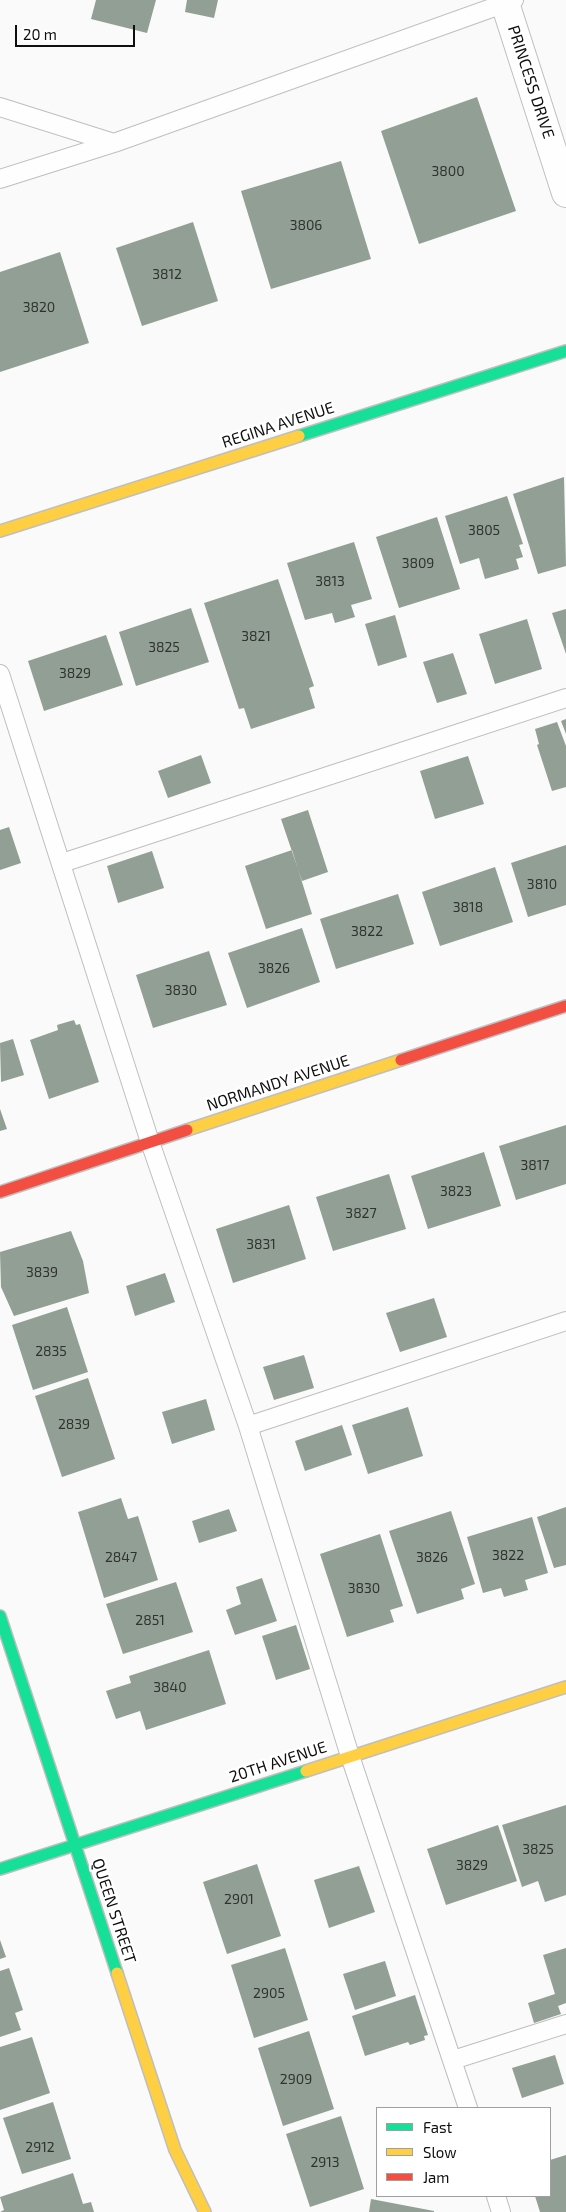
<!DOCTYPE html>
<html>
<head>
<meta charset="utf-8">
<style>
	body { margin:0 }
	#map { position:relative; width:566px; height:2212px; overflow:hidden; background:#f9faf9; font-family:"Exo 2",sans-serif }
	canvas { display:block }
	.legend { position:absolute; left:376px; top:2107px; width:175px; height:90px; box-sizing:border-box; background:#fff; border:1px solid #9f9f9f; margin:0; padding:6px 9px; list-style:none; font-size:15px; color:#0e0f0e }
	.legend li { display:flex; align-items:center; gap:10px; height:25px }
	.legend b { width:25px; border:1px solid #9f9f9f }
	.scale { position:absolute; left:15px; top:25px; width:120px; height:22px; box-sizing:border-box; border:2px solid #0e0f0e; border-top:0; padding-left:6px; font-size:15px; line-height:18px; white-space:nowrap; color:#0e0f0e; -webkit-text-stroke:4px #fff; paint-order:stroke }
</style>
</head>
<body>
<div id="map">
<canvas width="566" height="2212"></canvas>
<ul class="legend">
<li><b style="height:6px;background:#16e098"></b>Fast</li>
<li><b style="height:6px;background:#ffcf43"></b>Slow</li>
<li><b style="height:6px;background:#f24e42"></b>Jam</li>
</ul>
<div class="scale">20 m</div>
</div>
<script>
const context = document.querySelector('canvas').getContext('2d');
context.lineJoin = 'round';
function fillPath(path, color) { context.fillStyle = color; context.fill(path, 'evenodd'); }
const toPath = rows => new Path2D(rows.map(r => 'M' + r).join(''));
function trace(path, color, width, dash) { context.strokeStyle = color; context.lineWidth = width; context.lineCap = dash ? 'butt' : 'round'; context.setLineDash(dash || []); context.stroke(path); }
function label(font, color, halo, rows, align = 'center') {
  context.font = font + ' "Exo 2",sans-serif'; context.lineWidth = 5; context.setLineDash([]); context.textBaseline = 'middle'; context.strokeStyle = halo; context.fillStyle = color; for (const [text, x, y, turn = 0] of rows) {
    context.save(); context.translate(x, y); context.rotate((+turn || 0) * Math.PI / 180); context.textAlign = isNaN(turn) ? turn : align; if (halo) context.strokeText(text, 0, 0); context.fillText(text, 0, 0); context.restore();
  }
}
fillPath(toPath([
	[96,0,156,0,147,33,91,19],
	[187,0,218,0,214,18,185,12],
	[477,97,516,211,419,244,381,131],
	[341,161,371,259,271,289,241,191],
	[193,222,218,301,142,326,116,248],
	[60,252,89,343,0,372,0,272],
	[564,477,566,566,538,574,513,494],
	[507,496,523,544,519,545,523,557,516,559,519,569,485,579,479,558,460,564,445,516],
	[437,517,460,589,399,608,376,537],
	[354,542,372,599,351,605,355,617,335,623,332,613,305,620,287,563],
	[278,579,314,686,309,688,315,708,251,729,244,708,239,709,204,603],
	[191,608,209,662,136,686,119,632],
	[566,609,566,654,552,613],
	[395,615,407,657,378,666,365,624],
	[527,619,542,669,495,684,479,634],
	[106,635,123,685,44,711,28,661],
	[453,653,467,694,437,703,423,662],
	[566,719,566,734,561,721],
	[557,722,566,746,566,787,552,791,537,745,539,744,535,729],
	[201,755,211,783,168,798,158,771],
	[468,756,484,804,435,819,420,771],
	[308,810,328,872,302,881,281,819],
	[9,827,21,863,0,870,0,830],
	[566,845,566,905,528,917,511,863],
	[292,850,312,914,266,929,245,866],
	[152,851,164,888,118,903,107,866],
	[495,867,513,922,440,946,422,892],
	[398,894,414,944,336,969,320,919],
	[302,928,320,982,247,1008,228,953],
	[209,951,227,1005,153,1028,136,975],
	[74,1020,76,1025,80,1024,99,1082,49,1099,30,1040,58,1030,57,1025],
	[13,1039,24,1075,1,1082,0,1043],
	[0,1109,7,1129,0,1131],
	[566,1125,566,1184,516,1200,499,1146],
	[484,1152,501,1206,428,1229,411,1176],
	[389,1174,406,1229,333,1251,316,1197],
	[289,1205,306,1259,233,1283,216,1229],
	[71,1231,83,1261,89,1293,14,1316,1,1287,0,1252],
	[165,1273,175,1302,135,1316,126,1286],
	[434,1298,447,1337,400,1352,386,1313],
	[67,1307,88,1372,33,1390,12,1325],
	[304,1355,314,1388,274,1400,263,1367],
	[88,1378,115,1459,62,1477,35,1396],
	[206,1399,215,1430,172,1444,162,1412],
	[408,1407,423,1456,368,1474,352,1425],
	[342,1425,352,1455,305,1471,295,1441],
	[121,1498,128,1519,138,1516,158,1580,104,1598,78,1512],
	[566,1507,566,1565,554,1568,537,1517],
	[229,1509,237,1531,199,1543,192,1521],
	[451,1511,475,1584,461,1589,464,1599,417,1614,389,1531],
	[532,1517,548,1573,525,1580,528,1590,504,1597,501,1588,483,1593,467,1537],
	[380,1534,403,1606,390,1610,394,1622,347,1637,320,1554],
	[262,1578,277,1621,235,1635,226,1610,241,1604,236,1587],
	[176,1582,193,1632,123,1654,106,1604],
	[296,1625,310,1669,276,1680,262,1636],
	[209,1650,226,1704,146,1730,140,1711,116,1719,106,1691,131,1683,129,1676],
	[566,1805,566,1895,545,1902,538,1881,522,1887,502,1825],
	[498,1825,517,1881,446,1905,427,1849],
	[257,1864,281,1936,227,1954,203,1882],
	[359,1866,375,1912,329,1928,314,1880],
	[0,1940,6,1957,0,1959],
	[285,1948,308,2020,254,2038,231,1965],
	[566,1948,566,2003,558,2006,561,2014,534,2023,528,2003,555,1994,543,1955],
	[385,1961,396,1996,355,2010,343,1974],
	[9,1968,23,2010,15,2013,21,2030,0,2037,0,1971],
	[415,1995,428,2035,424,2036,425,2040,410,2045,408,2042,365,2056,352,2016],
	[309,2031,334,2109,283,2126,258,2048],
	[32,2037,50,2093,0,2110,0,2047],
	[555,2055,564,2084,522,2098,512,2068],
	[53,2102,71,2159,22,2174,3,2118],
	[341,2116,364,2189,310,2207,286,2134],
	[566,2155,566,2212,540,2212,535,2196,550,2196,550,2160],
	[73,2173,83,2204,91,2202,94,2212,0,2212,4,2210,0,2197],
	[371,2199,434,2211,434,2212,369,2212]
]), '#929f94');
const lane = toPath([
	[0,107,114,143],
	[0,179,114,143,514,0],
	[0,674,150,1142,248,1426,350,1756,468,2108],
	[62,863,566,698],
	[248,1426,566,1321],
	[453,2060,566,2024],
	[496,2196,501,2212]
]);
const street = toPath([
	[504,0,566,193]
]);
const fast = toPath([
	[299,436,566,351],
	[0,1616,117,1973],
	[0,1869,306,1771]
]);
const slow = toPath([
	[0,531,299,436],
	[187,1130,401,1060],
	[306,1771,566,1687],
	[117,1973,175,2150,205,2212]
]);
const jam = toPath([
	[401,1060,566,1006],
	[0,1192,187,1130]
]);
trace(lane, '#bebfbe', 20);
trace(street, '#bebfbe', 30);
trace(fast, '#bebfbe', 14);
trace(slow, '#bebfbe', 14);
trace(jam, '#bebfbe', 14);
trace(lane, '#fefefe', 18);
trace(street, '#fefefe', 28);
trace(fast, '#16e098', 11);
trace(slow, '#ffcf43', 11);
trace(jam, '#f24e42', 11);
label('14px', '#2f3330', null, [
	["3800",448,171],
	["3806",306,225],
	["3812",167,274],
	["3820",39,307],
	["3805",484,530],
	["3809",418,563],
	["3813",330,581],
	["3821",256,636],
	["3825",164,647],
	["3829",75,673],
	["3810",542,884],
	["3818",468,907],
	["3822",367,931],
	["3826",274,968],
	["3830",181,990],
	["3817",535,1165],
	["3823",456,1191],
	["3827",361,1213],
	["3831",261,1244],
	["3839",42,1272],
	["2835",51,1351],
	["2839",74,1424],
	["3822",508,1555],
	["2847",121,1557],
	["3826",432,1557],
	["3830",364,1588],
	["2851",150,1620],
	["3840",170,1687],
	["3825",538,1849],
	["3829",472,1865],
	["2901",239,1899],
	["2905",269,1993],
	["2909",296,2079],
	["2912",40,2147],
	["2913",325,2162]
]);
label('16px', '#0e0f0e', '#fff', [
	["PRINCESS DRIVE",531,82,72],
	["REGINA AVENUE",278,425,-18],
	["NORMANDY AVENUE",278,1083,-18],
	["20TH AVENUE",278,1762,-18],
	["QUEEN STREET",114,1911,72]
]);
</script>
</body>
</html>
